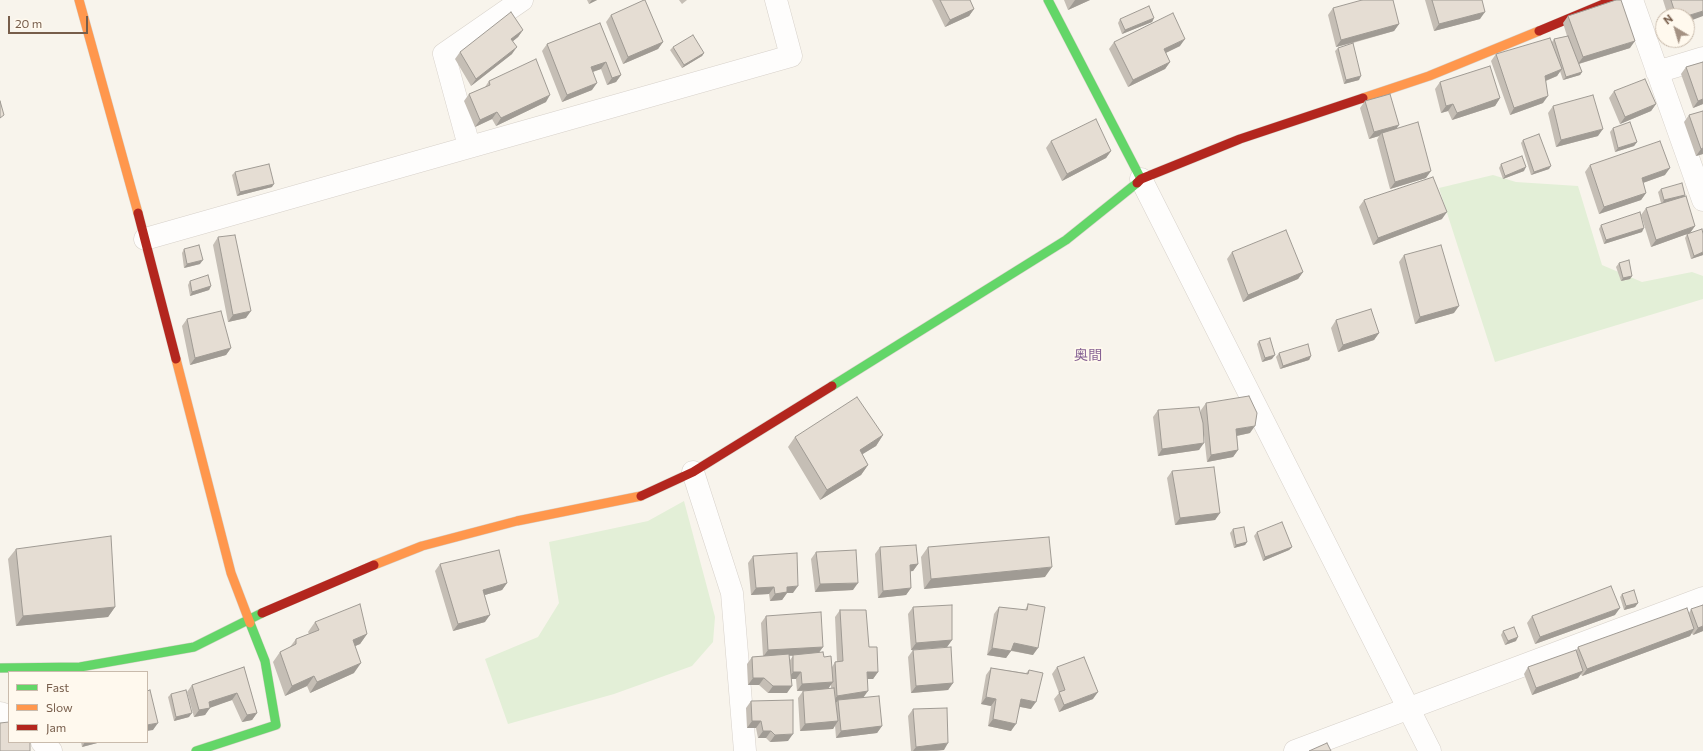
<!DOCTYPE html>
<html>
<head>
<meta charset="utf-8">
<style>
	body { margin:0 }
	#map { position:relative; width:1703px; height:751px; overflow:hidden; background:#f8f4ec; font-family:Commissioner,sans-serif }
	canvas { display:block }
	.legend { position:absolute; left:8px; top:671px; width:140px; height:72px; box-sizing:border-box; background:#fff9ee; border:1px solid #c9bbac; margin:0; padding:5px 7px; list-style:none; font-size:12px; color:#775d4a }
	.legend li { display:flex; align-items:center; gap:8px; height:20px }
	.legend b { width:20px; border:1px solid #c9bbac }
	.north { position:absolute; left:1655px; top:8px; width:40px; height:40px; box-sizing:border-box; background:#fff9ee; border:1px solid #c9bbac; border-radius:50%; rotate:322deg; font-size:11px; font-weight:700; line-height:16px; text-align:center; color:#775d4a }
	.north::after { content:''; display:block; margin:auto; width:14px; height:18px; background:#a49283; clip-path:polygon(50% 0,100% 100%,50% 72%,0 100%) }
	.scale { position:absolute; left:8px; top:16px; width:80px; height:18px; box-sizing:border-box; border:2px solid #775d4a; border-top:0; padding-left:5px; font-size:12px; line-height:14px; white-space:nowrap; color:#775d4a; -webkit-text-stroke:3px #fff9ee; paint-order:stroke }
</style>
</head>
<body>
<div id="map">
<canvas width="1703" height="751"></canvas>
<ul class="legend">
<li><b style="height:5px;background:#63d668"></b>Fast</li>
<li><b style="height:5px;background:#ff974d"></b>Slow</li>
<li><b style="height:5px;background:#b3261e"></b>Jam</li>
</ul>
<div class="north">N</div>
<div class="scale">20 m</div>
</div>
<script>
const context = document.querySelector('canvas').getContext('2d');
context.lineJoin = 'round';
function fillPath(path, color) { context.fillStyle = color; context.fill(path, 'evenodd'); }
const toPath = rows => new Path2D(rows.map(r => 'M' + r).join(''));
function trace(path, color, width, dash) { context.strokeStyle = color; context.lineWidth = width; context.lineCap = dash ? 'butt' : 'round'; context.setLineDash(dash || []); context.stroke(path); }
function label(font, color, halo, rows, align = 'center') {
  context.font = font + ' Commissioner,"Noto Sans JP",sans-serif'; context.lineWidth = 3.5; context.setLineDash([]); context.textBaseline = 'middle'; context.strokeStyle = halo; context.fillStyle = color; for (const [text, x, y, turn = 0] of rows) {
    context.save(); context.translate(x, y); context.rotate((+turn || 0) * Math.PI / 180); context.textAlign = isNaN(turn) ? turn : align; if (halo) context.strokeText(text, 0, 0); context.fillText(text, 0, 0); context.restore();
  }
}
fillPath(toPath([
	[1493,175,1516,182,1578,186,1602,265,1642,282,1692,272,1703,276,1703,299,1495,362,1439,188],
	[684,501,715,617,713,642,692,666,614,694,508,724,485,659,538,637,559,603,549,542,648,521]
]), '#e3efd7');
const street = toPath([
	[1632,0,1703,200],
	[1657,72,1703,58],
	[469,146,444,54,522,0],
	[1141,179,1430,751],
	[145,239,791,56,776,0],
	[693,472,732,593,745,751],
	[0,713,9,716],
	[42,742,51,751],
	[1295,751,1703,598]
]);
const fast = toPath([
	[1048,0,1141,179],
	[832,386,1066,240,1137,183],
	[0,668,80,667,194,647,262,613],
	[196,751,276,725,265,661,250,623]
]);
const slow = toPath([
	[79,0,138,213],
	[1363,98,1429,76,1539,31],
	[176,359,231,573,250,623],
	[374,565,422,546,517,521,641,496]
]);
const jam = toPath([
	[1539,31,1613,0],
	[1137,183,1141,179,1240,139,1363,98],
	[138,213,176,359],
	[641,496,693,472,832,386],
	[262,613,374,565]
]);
trace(street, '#d7d1ca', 23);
trace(fast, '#d7d0c8', 10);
trace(slow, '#d7d0c8', 10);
trace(jam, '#d7d0c8', 10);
trace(street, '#fefdfc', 22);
trace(fast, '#63d668', 9);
trace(slow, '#ff974d', 9);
trace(jam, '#b3261e', 9);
fillPath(toPath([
	[587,0,597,0,589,4],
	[679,0,687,0,682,4],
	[932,0,970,0,974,9,969,16,945,27],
	[1064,0,1090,0,1068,10],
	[1425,0,1482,0,1480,19,1434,31],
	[1663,0,1703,0,1687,16,1668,16],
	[1333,8,1399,24,1394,31,1353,43,1359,80,1344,84,1335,51,1338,48,1353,43,1336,47,1328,15],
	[611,15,663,42,658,49,623,64,606,22],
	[1568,16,1630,48,1579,64,1582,72,1580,75,1563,80,1560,71,1557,76,1546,81,1543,103,1510,115,1491,61,1496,54,1552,42,1554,39,1567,36,1563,23],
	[1154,18,1152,22,1122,34,1118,23,1120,19],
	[600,23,621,75,616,82,607,85,601,69,593,72,592,90,562,102,542,51,547,44],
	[523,30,518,37,513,41,512,54,471,86,455,59,460,52],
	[1114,42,1180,46,1166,53,1170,62,1165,69,1128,87,1109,49],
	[673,47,704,53,702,56,682,68,670,50],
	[1703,62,1703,104,1693,108,1681,74,1686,67],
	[489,81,546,102,496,126,492,119,475,127,464,101,469,94,485,87],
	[1440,82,1500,98,1495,106,1452,120,1448,111,1441,113,1435,89],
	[1614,91,1656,104,1651,111,1620,124,1609,98],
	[1365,101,1397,128,1426,178,1390,189,1377,140,1379,136,1369,139,1360,108],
	[1553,106,1598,136,1556,147,1548,113],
	[1703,111,1703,154,1696,156,1684,122,1689,115],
	[1613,128,1637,142,1634,146,1615,152,1610,132],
	[1523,140,1549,169,1531,175,1521,143],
	[1051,141,1111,151,1106,158,1062,181,1046,148],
	[1501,164,1524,171,1503,179,1499,168],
	[1590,165,1665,175,1643,183,1646,193,1641,200,1599,214,1585,172],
	[235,172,272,187,237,196,232,175],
	[1661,189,1685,195,1684,196,1695,226,1690,233,1703,255,1691,259,1685,238,1687,234,1651,247,1641,215,1646,208,1661,203,1658,192],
	[1364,200,1442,219,1373,245,1359,207],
	[1601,225,1642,232,1604,244,1599,229],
	[218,237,246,318,228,322,213,245],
	[184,249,200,264,184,268,182,253],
	[1232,252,1303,272,1298,279,1243,302,1227,259],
	[1404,255,1454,313,1415,324,1399,262],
	[1619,263,1632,276,1630,279,1621,281,1616,267],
	[190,281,211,286,209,290,190,296,188,285],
	[187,319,231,348,226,355,190,365,182,326],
	[1336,320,1379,333,1374,340,1338,352,1331,328],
	[1259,341,1272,359,1262,362,1257,344],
	[1279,353,1311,356,1309,360,1280,369,1276,357],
	[1206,403,1250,433,1237,436,1238,450,1233,457,1207,462,1204,435,1199,450,1158,456,1153,417,1158,410,1201,416,1201,410],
	[883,435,876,446,862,454,868,465,861,475,820,500,788,447,795,437],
	[1172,471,1220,513,1215,520,1175,525,1167,478],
	[1233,529,1247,542,1245,545,1234,548,1230,533],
	[1257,532,1292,547,1289,550,1263,561,1254,536],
	[880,547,918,564,913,571,911,571,911,588,906,595,878,598,875,554],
	[928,547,1045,577,924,589,921,557],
	[16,549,115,607,108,617,16,626,8,559],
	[816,552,853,590,815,592,811,559],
	[753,556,793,593,787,593,782,600,770,601,769,594,751,595,748,563],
	[440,564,507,583,502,590,485,595,485,622,453,631,435,571],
	[1622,594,1638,603,1635,607,1624,610,1620,597],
	[1028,604,1033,655,1011,651,1006,658,987,655,994,614,999,607,1025,610],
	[913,607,952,640,947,647,911,650,908,614],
	[1691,609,1703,631,1693,635,1692,633,1690,636,1582,676,1581,674,1578,678,1532,695,1524,674,1528,667,1576,651,1578,647,1689,613],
	[840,610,869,647,878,672,873,679,867,679,863,697,882,726,877,733,836,738,835,725,833,729,800,731,798,698,803,691,797,691,796,679,791,679,787,693,768,693,759,685,748,685,747,664,752,657,763,656,761,623,766,616,823,647,819,652,824,657,832,667,835,662,837,661,835,617],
	[789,656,793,656,790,660],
	[831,684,831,688,828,688],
	[1615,615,1535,644,1527,623,1532,616],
	[315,622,367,634,360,644,355,646,354,673,310,693,307,686,285,696,273,662,280,652,290,647,296,639,309,634,308,632],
	[1503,631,1516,641,1505,645,1501,635],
	[913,650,953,683,948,690,911,693,908,657],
	[244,667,257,713,252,720,242,722,232,700,210,707,205,715,194,717,187,692,192,685],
	[1057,667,1093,699,1059,712,1054,699,1059,693,1052,674],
	[991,668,1026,673,1029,670,1031,709,1020,707,1011,731,988,726,991,706,981,704,986,675],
	[171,694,189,717,174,721,168,697],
	[751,701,788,741,770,742,766,738,758,738,756,728,747,728,746,708],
	[913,709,944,750,937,751,911,751,908,716],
	[81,742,101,742,82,747]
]), '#c5beb5');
fillPath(toPath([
	[592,0,597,0,589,4,591,1],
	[1075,0,1090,0,1068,10],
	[974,9,969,16,945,27,950,20],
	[1703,11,1703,16,1687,22,1687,16],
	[1485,12,1480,19,1434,31,1439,24],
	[1154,18,1152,22,1122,34,1125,30],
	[1399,24,1394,31,1336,47,1341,40],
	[523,30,518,37,507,46,511,39],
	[1185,39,1180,46,1159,56,1164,49],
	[1635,41,1630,48,1578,64,1583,57],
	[663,42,658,49,623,64,628,57],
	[517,47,512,54,471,86,476,79],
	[704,53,702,56,682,68,684,65],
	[606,62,601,69,586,74,591,67],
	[1170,62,1165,69,1128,87,1133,80],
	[1562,69,1557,76,1540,83,1545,76],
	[1582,72,1580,75,1563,80,1566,77],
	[621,75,616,82,607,85,612,78],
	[1361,76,1359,80,1344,84,1346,80],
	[597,83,592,90,562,102,567,95],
	[550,95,546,102,496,126,501,118],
	[1548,96,1543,103,1510,115,1514,108],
	[1500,98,1495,106,1452,120,1457,113],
	[1703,99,1703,104,1693,108,1698,101],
	[1453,104,1448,111,1441,113,1446,106],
	[1656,104,1651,111,1620,124,1625,117],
	[497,112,492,119,475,127,480,120],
	[1399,125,1394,132,1382,133,1379,136,1369,139,1374,132],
	[1603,129,1598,136,1556,147,1561,140],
	[1637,142,1634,146,1615,152,1618,148],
	[1703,148,1703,154,1696,156,1701,149],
	[1111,151,1106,158,1062,181,1067,174],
	[1551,166,1549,169,1531,175,1534,172],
	[1526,167,1524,171,1503,179,1505,176],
	[1670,168,1665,175,1637,185,1642,178],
	[1431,171,1426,178,1390,189,1395,182],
	[274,184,272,187,237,196,240,192],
	[1646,193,1641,200,1599,214,1604,207],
	[1685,195,1683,198,1662,204,1664,200],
	[1447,212,1442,219,1373,245,1378,238],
	[1695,226,1690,233,1651,247,1656,240],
	[1644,228,1642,232,1604,244,1606,240],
	[1703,252,1703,255,1691,259,1694,256],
	[203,260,200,264,184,268,187,264],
	[1303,272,1298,279,1243,302,1248,295],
	[1632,276,1630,279,1621,281,1623,278],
	[211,286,209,290,190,296,192,292],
	[1459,306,1454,313,1415,324,1420,317],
	[251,311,246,318,228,322,233,315],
	[1379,333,1374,340,1338,352,1343,345],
	[231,348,226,355,190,365,195,358],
	[1275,355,1272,359,1262,362,1265,358],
	[1311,356,1309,360,1280,369,1283,366],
	[1255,426,1250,433,1231,437,1236,429],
	[883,435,876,446,853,460,860,450],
	[1204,443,1199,450,1158,456,1162,449],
	[1238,450,1233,457,1207,462,1211,455],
	[868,465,861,475,820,500,827,490],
	[1220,513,1215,520,1175,525,1180,518],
	[1247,542,1245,545,1234,548,1236,545],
	[1292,547,1289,550,1263,561,1265,557],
	[918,564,913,571,906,572,910,565],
	[1052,567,1045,577,924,589,931,579],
	[507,583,502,590,478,597,483,590],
	[858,583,853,590,815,592,820,584],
	[798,586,793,593,787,593,782,600,770,601,775,594,787,587],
	[774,587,769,594,751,595,756,588],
	[911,588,906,595,878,598,883,591],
	[1638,603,1635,607,1624,610,1626,606],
	[115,607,108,617,16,626,23,616],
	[1620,608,1615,615,1535,644,1540,637],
	[490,615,485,622,453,631,458,624],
	[1703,626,1703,631,1693,635,1698,628],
	[1694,629,1690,636,1582,676,1587,669],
	[367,634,360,644,346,650,353,640],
	[1518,637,1516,641,1505,645,1508,641],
	[952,640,947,647,911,650,916,643],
	[1014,643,1038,648,1033,655,1009,650],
	[823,647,818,654,763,657,768,650],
	[992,648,1011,651,1006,658,987,655],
	[361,663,354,673,310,693,317,682],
	[1583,671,1578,678,1532,695,1536,688],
	[793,672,801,672,796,679,788,679],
	[867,672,878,672,873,679,862,679],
	[314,676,307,686,285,696,292,686],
	[753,678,764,678,759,685,748,685],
	[833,682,828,689,797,691,802,684],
	[953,683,948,690,911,693,916,686],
	[773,686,792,686,787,693,768,693],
	[868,691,863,698,838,700,837,702,832,703,837,696],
	[1098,692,1093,699,1059,712,1064,705],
	[237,693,232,700,207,709,210,708,205,715,194,717,199,710,209,702],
	[986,697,996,699,991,706,981,704],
	[1021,699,1036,702,1031,709,1016,706],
	[192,713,189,717,174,721,176,717],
	[257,713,252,720,242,722,247,715],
	[993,719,1016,724,1011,731,988,726],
	[752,721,761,721,756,728,747,728],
	[838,721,833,729,800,731,805,724],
	[158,723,153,730,147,731,147,725],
	[882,726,877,733,836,738,841,731],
	[763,731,771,731,766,738,758,738],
	[793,734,788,741,770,742,775,735],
	[85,742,101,742,82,747],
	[948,743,944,750,913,751,916,747]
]), '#a09b94');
const building = toPath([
	[644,0,645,0,663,42,628,57,611,15,644,0],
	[940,0,970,0,974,9,950,20,940,0],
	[1362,0,1393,0,1399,24,1341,40,1333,8,1362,0],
	[1432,0,1482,0,1485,12,1439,24,1432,0],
	[1616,0,1621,0,1635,41,1583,57,1568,16,1616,0],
	[1671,0,1703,0,1703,11,1687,16,1676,16,1671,0],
	[1149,6,1154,18,1125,30,1120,19,1149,6],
	[511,12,523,30,511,39,517,47,476,79,460,52,511,12],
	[1173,13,1185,39,1164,49,1170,62,1133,80,1114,42,1173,13],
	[600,23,621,75,612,78,606,62,591,67,597,83,567,95,547,44,600,23],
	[693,35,704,53,684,65,673,47,693,35],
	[1568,36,1582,72,1566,77,1554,39,1568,36],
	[1550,38,1562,69,1545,76,1548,96,1514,108,1496,54,1550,38],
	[1353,43,1361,76,1346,80,1338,48,1353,43],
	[536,59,550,95,501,118,497,112,480,120,469,94,490,85,489,81,536,59],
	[1703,62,1703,99,1698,101,1686,67,1703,62],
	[1490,66,1500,98,1457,113,1453,104,1446,106,1440,82,1490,66],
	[1645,79,1656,104,1625,117,1614,91,1645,79],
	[1390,94,1399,125,1374,132,1365,101,1390,94],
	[1593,95,1603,129,1561,140,1553,106,1593,95],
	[0,101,4,115,0,118,0,101],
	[1703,111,1703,148,1701,149,1689,115,1703,111],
	[1096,119,1111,151,1067,174,1051,141,1096,119],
	[1418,122,1431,171,1395,182,1382,133,1418,122],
	[1630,122,1637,142,1618,148,1613,128,1630,122],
	[1539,134,1551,166,1534,172,1523,140,1539,134],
	[1660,141,1670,168,1642,178,1646,193,1604,207,1590,165,1660,141],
	[1522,156,1526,167,1505,176,1501,164,1522,156],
	[269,164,274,184,240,192,235,172,269,164],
	[1433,177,1447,212,1378,238,1364,200,1433,177],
	[1682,183,1685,195,1664,200,1661,189,1682,183],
	[1686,196,1695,226,1656,240,1646,208,1686,196],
	[1640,212,1644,228,1606,240,1601,225,1640,212],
	[1702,229,1703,234,1703,252,1694,256,1687,234,1702,229],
	[1286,230,1303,272,1248,295,1232,252,1286,230],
	[235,235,251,311,233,315,218,237,235,235],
	[199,245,203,260,187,264,184,249,199,245],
	[1441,245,1459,306,1420,317,1404,255,1441,245],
	[1629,260,1632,276,1623,278,1619,263,1629,260],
	[208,275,211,286,192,292,190,281,208,275],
	[1371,309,1379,333,1343,345,1336,320,1371,309],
	[221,311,231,348,195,358,187,319,221,311],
	[1270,338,1275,355,1265,358,1259,341,1270,338],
	[1308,344,1311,356,1283,366,1279,353,1308,344],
	[1249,396,1257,413,1255,426,1236,429,1238,450,1211,455,1206,403,1249,396],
	[857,397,883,435,860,450,868,465,827,490,795,437,857,397],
	[1199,407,1203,423,1204,443,1162,449,1158,410,1199,407],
	[1214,467,1220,513,1180,518,1172,471,1214,467],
	[1282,522,1292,547,1265,557,1257,532,1282,522],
	[1244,527,1247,542,1236,545,1233,529,1244,527],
	[111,536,115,607,23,616,16,549,111,536],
	[1049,537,1052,567,931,579,928,547,1049,537],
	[916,545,918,564,910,565,911,588,883,591,880,547,916,545],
	[499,550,507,583,483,590,490,615,458,624,440,564,499,550],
	[856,550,858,583,820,584,816,552,856,550],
	[797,553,798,586,787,587,787,592,775,594,774,587,756,588,753,556,797,553],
	[1611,586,1620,608,1540,637,1532,616,1611,586],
	[1634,590,1638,603,1626,606,1622,594,1634,590],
	[360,604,367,634,353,640,361,663,317,682,314,676,292,686,280,652,296,644,296,639,319,630,315,622,360,604],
	[1028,604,1045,607,1038,648,1014,643,1011,651,992,648,999,607,1027,610,1028,604],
	[952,605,952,640,916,643,913,607,952,605],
	[1703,605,1703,626,1698,628,1691,609,1703,605],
	[1687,608,1694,629,1587,669,1578,647,1687,608],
	[840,610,866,610,869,647,877,647,878,672,867,672,868,691,837,696,835,662,843,661,840,610],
	[821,612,823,647,768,650,766,616,821,612],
	[1514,627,1518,637,1508,641,1503,631,1514,627],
	[951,647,953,683,916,686,913,650,951,647],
	[1576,650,1583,671,1536,688,1528,667,1576,650],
	[823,652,824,657,831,656,833,682,802,684,801,672,793,672,793,655,823,652],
	[789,654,792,686,773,686,764,678,753,678,752,657,789,654],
	[1084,657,1098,692,1064,705,1059,692,1065,690,1057,667,1084,657],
	[244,667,257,713,247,715,237,693,209,702,210,708,199,710,192,685,244,667],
	[991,668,1028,674,1029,670,1043,673,1036,702,1021,699,1016,724,993,719,996,699,986,697,991,668],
	[834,688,838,721,805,724,803,691,834,688],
	[150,690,158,723,147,725,147,691,150,690],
	[186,690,192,713,176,717,171,694,186,690],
	[879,696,882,726,841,731,838,700,879,696],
	[793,700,793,734,775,735,771,731,763,731,761,721,752,721,751,701,793,700],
	[947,708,948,743,916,747,913,709,947,708],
	[9,722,9,742,30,742,30,751,0,751,0,723,9,722],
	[1327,743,1331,751,1309,751,1327,743]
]);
fillPath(building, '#e5ddd3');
trace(building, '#a09b94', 1);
label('14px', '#866294', '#fff9ee', [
	["奥間",1088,355]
]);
</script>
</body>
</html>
